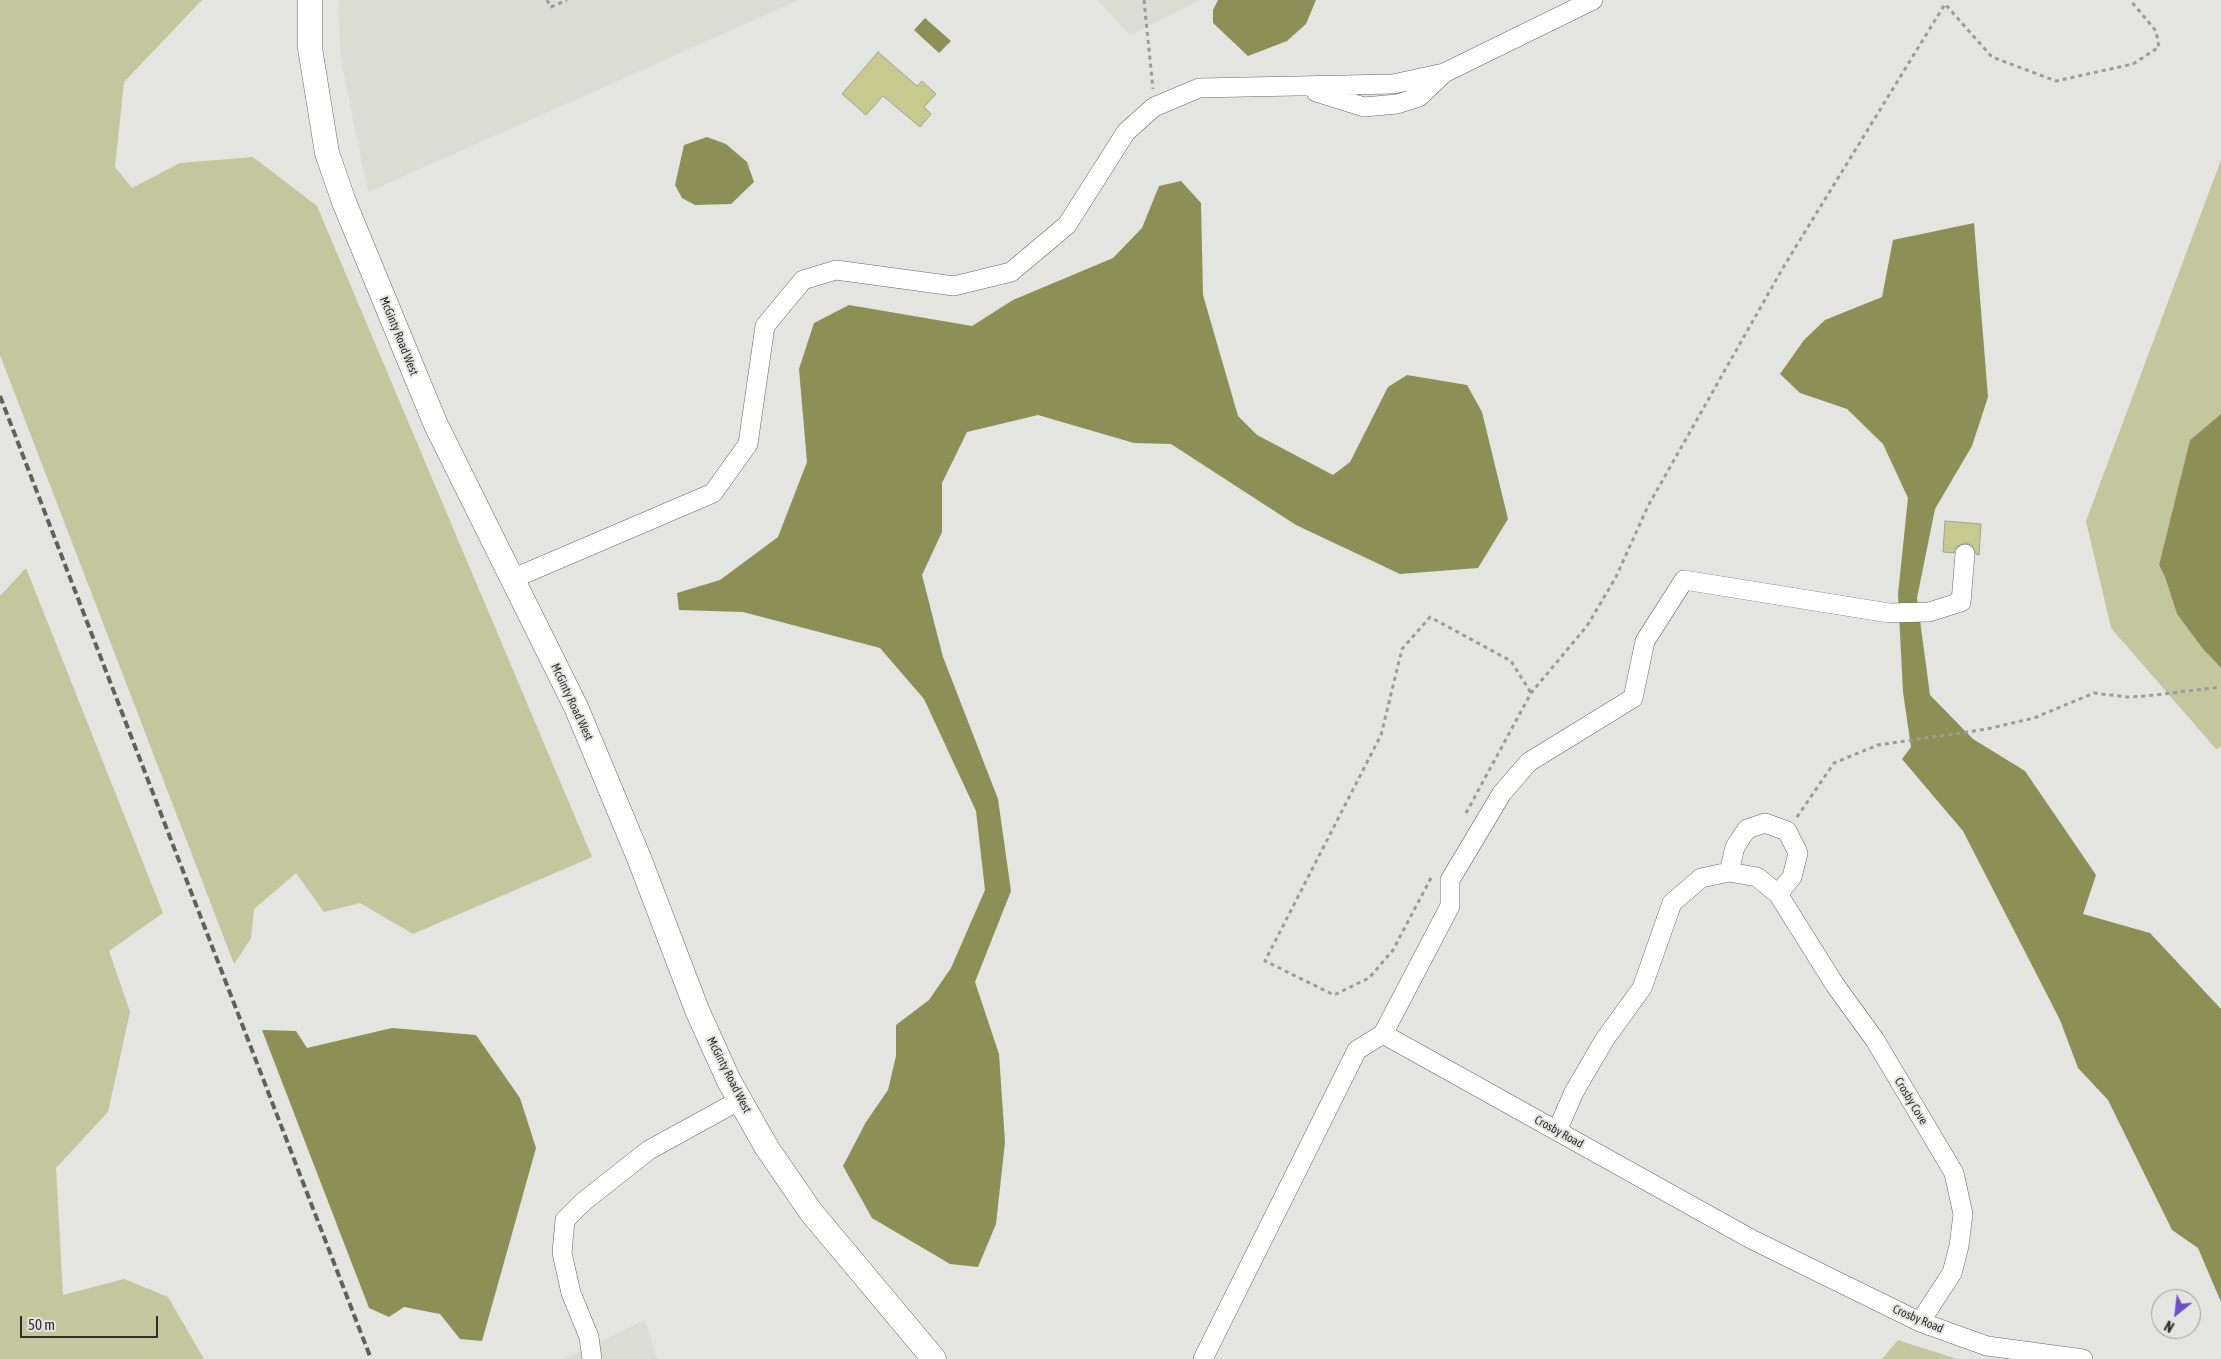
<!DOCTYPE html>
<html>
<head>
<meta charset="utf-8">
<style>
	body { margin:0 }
	#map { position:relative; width:2221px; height:1359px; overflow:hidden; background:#e4e4e1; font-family:"Asap Condensed",sans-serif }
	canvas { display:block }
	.north { position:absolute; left:2151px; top:1289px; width:50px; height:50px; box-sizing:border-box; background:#e4e4e1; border:1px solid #9b9b99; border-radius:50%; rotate:209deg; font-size:14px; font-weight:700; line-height:20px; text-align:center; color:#2e2e2d }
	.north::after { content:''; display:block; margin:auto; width:18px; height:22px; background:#6f4ec7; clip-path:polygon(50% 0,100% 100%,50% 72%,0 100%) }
	.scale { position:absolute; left:20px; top:1316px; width:138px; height:22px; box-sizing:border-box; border:2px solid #2e2e2d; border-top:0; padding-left:6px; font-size:15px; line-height:18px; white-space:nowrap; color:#2e2e2d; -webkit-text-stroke:4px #e4e4e1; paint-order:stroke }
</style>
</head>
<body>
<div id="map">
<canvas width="2221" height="1359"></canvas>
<div class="north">N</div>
<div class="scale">50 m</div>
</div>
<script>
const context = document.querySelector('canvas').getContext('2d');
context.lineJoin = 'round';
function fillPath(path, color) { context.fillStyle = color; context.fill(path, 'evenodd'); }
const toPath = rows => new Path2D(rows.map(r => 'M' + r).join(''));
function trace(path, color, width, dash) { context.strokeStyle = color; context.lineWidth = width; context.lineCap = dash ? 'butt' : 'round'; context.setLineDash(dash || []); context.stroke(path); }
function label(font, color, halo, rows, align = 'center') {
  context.font = font + ' "Asap Condensed",sans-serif'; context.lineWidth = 4; context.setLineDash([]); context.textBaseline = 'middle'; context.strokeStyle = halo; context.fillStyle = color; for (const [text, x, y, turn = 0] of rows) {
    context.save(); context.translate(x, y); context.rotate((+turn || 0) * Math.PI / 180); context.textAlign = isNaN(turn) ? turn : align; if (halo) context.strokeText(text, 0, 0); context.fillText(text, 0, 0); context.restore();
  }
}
fillPath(toPath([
	[338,0,799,0,368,192,341,60],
	[1097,0,1200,0,1130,35],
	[645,1320,657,1359,564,1359]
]), '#dcddd2');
fillPath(toPath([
	[0,0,202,0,124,82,115,167,132,188,180,163,253,157,317,206,592,857,413,934,360,903,324,912,296,873,254,909,251,938,234,964,0,355],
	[2221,160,2221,414,2190,440,2159,565,2165,577,2177,614,2203,649,2221,668,2221,747,2216,749,2111,628,2086,521],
	[26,568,163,913,109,951,130,1012,108,1112,56,1168,63,1295,124,1279,168,1297,204,1359,0,1359,0,596],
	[1898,1340,1957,1359,1882,1359]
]), '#c3c79e');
fillPath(toPath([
	[1218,0,1316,0,1306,24,1287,41,1248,56,1213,23,1213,10],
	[925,18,951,41,939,53,914,30],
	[707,137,726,144,747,162,754,182,731,204,695,205,682,198,675,185,684,145],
	[1181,181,1201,203,1203,295,1238,416,1257,435,1333,475,1350,462,1388,387,1407,375,1467,385,1482,412,1508,519,1478,568,1400,574,1296,525,1171,444,1134,443,1038,415,967,432,942,483,942,532,922,575,943,657,998,799,1011,891,975,982,999,1054,1005,1142,996,1224,978,1267,950,1264,872,1218,843,1166,866,1122,888,1090,896,1056,896,1025,929,1000,951,968,985,890,976,811,924,699,880,648,743,612,679,610,677,593,720,580,778,537,807,462,799,369,814,323,849,305,972,326,1013,300,1113,258,1142,228,1159,186],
	[1974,223,1988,397,1972,446,1935,509,1917,598,1930,695,1973,739,2025,771,2096,875,2083,914,2150,933,2221,1009,2221,1302,2198,1248,2172,1230,2108,1100,2078,1068,2060,1020,1963,831,1902,759,1911,747,1903,692,1898,594,1908,498,1883,444,1847,409,1800,393,1780,374,1804,340,1825,320,1882,297,1893,240],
	[2221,414,2221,668,2203,649,2177,614,2165,577,2159,565,2190,440],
	[392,1028,476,1035,520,1098,536,1148,482,1341,460,1339,440,1314,404,1307,389,1317,369,1308,262,1030,296,1031,307,1048]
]), '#8c9056');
const building = toPath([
	[878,52,917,86,922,81,936,94,924,107,931,114,920,127,883,96,866,115,842,94,878,52],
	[1945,521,1981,524,1979,555,1976,554,1972,545,1965,543,1956,547,1954,553,1943,552,1945,521]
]);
fillPath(building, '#c6ca8e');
trace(building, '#a1a19e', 1);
const minor = toPath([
	[1316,92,1364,107,1397,104,1419,97,1443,74],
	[512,579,713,493,748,444,765,326,803,280,836,270,954,286,1011,272,1067,225,1126,132,1154,107,1199,88,1393,84,1444,73,1593,0],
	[1729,872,1735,847,1747,829,1765,823,1787,831,1798,853,1792,877,1778,894],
	[1383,1034,1450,906,1450,880,1502,793,1529,762,1633,698,1645,641,1684,580,1889,613,1929,612,1961,602,1965,554],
	[1557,1131,1574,1092,1605,1039,1642,988,1672,903,1701,878,1729,872,1757,877,1778,894,1835,985,1875,1040,1954,1173,1963,1214,1959,1246,1952,1273,1920,1322],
	[592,1359,589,1337,571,1293,562,1253,565,1220,583,1202,649,1150,740,1100],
	[1203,1359,1357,1050,1383,1034,1751,1239,1920,1322,1987,1346,2083,1359]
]);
const major = toPath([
	[310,0,310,48,327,153,344,202,436,425,576,707,639,858,697,1010,729,1081,767,1148,811,1212,934,1359]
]);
trace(minor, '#676865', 20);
trace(major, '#676865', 25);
trace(toPath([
	[547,0,551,7,567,0],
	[1144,0,1153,89],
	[1466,813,1531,693,1587,626,1616,577,1648,506,1784,266,1945,4,1992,57,2056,81,2133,64,2159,47,2156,31,2130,0],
	[1797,817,1834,763,1878,745,1987,729,2034,718,2094,693,2127,697,2146,696,2221,687],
	[1431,878,1393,950,1369,978,1334,995,1265,961,1381,735,1402,649,1430,617,1511,661,1531,693]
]), '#9b9b99', 3, [4, 4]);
trace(minor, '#fff', 19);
trace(major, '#fff', 24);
trace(toPath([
	[0,396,371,1359]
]), '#60605f', 4, [8, 4]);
label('12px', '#2e2e2d', '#e4e4e1', [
	["McGinty Road West",399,336,68],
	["McGinty Road West",572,702,65],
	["McGinty Road West",729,1075,63],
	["Crosby Cove",1911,1101,59],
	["Crosby Road",1559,1132,29],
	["Crosby Road",1918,1319,23]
]);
</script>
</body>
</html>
